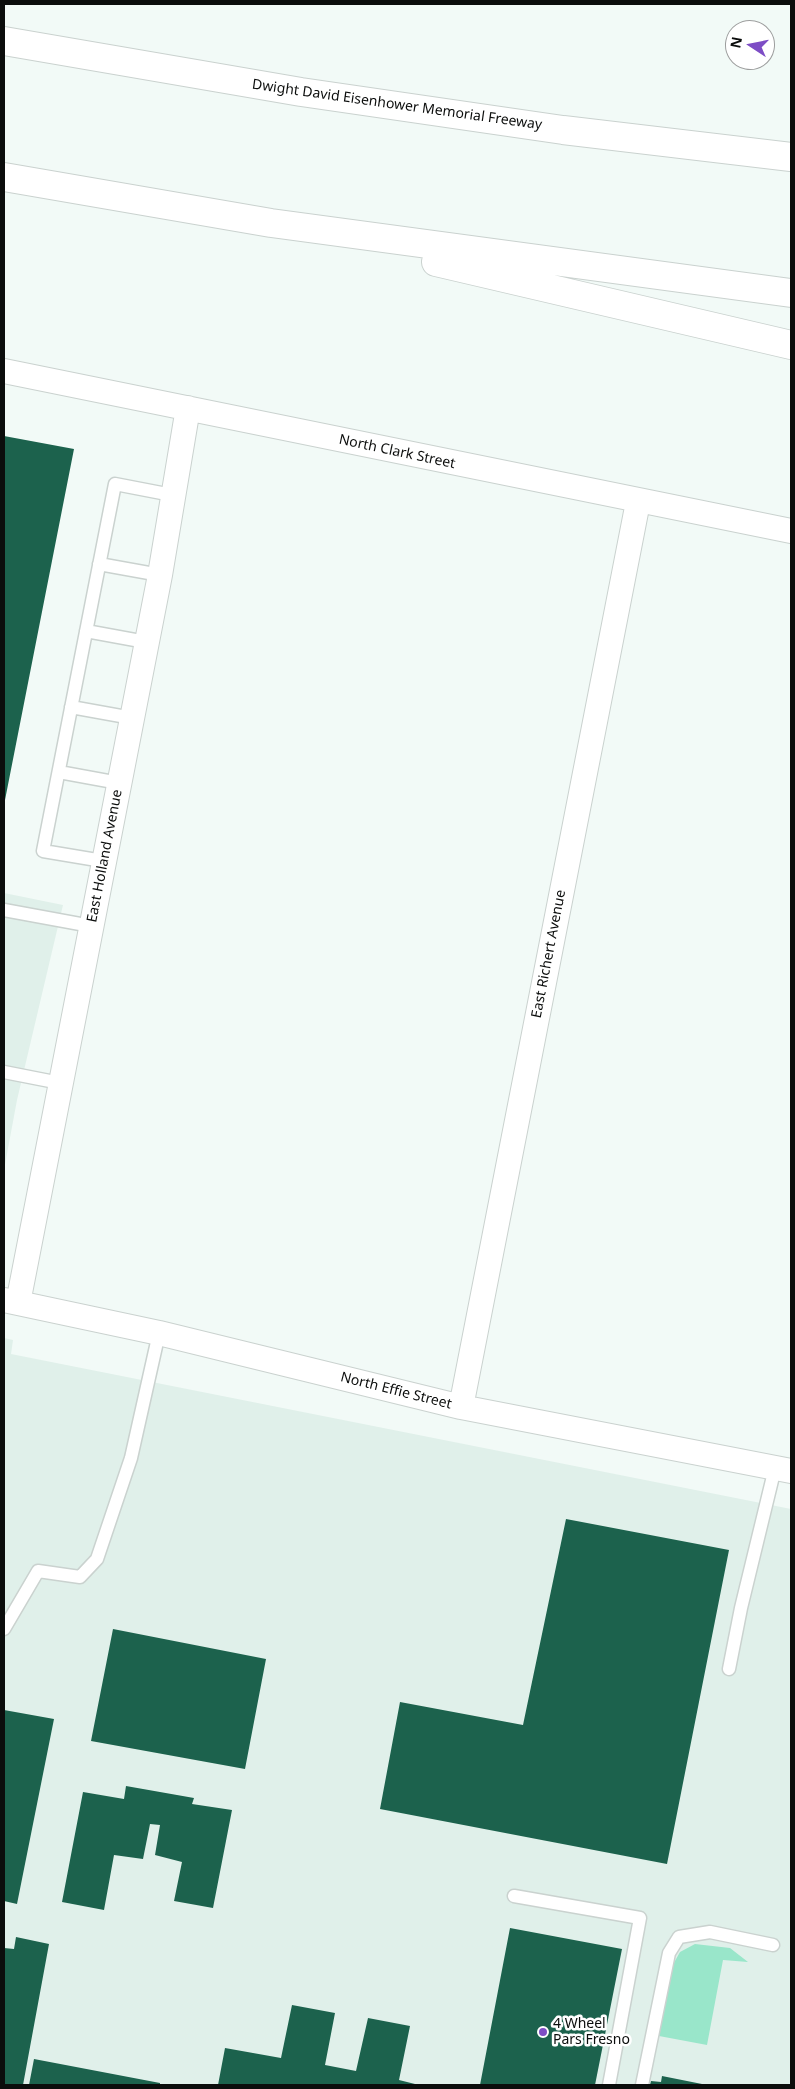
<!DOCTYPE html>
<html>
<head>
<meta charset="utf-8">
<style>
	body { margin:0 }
	#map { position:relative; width:795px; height:2089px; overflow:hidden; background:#f2faf7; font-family:"Noto Sans",sans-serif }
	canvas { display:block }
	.frame { position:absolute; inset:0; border:5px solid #0b0d0c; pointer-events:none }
	.north { position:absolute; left:725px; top:20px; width:50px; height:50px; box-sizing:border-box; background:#fff; border:1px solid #9d9e9e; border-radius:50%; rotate:281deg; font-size:14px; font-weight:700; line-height:20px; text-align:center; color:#0b0d0c }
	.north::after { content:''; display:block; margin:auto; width:18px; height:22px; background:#7d4dc5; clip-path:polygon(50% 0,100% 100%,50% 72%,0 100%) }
</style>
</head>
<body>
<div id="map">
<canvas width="795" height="2089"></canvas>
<div class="frame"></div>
<div class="north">N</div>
</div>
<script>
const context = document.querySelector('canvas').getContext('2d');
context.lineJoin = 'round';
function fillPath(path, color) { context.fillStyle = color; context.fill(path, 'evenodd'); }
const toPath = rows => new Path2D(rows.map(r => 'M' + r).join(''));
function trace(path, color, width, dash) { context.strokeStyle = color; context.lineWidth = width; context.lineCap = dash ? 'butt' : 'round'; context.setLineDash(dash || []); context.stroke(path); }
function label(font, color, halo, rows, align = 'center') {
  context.font = font + ' "Noto Sans",sans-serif'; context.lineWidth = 5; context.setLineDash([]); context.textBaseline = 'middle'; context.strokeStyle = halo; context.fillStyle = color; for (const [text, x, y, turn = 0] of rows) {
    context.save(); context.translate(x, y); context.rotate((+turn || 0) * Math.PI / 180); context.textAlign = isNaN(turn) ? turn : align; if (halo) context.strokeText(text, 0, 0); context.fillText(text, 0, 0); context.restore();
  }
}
fillPath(toPath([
	[4,893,63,905,17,1100,4,1170],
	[4,1338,13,1340,11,1354,791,1509,791,2085,4,2085]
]), '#e0f0ea');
fillPath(toPath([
	[695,1944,730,1948,748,1962,723,1960,707,2045,659,2036,671,1968,680,1952]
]), '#99e6ca');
fillPath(toPath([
	[4,436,74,449,5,800,4,800],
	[566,1519,729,1550,667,1864,380,1809,400,1702,523,1725],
	[113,1629,266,1659,245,1769,91,1741],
	[4,1710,54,1719,17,1904,4,1901],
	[126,1786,194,1798,192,1804,232,1810,213,1908,174,1901,182,1862,155,1855,160,1825,150,1824,143,1859,114,1855,104,1910,62,1902,83,1792,124,1799],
	[510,1928,622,1949,595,2085,480,2085],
	[16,1937,49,1944,23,2085,4,2085,4,1948,14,1949],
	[292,2005,335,2013,325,2065,356,2071,368,2018,410,2026,399,2080,419,2085,218,2085,225,2048,281,2058],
	[34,2059,160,2083,160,2085,29,2085],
	[662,2076,702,2084,702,2085,650,2085,651,2081,661,2082]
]), '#1c624d');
const lane = toPath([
	[99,564,160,575],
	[86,631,146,642],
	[71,707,132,718],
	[59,772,119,783],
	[103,861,43,851,115,484,172,495],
	[4,910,91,926],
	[4,1072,60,1083],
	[4,1629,38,1571,80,1577,97,1559,131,1458,159,1333],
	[729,1669,741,1608,775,1468],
	[514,1896,640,1918,609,2085],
	[642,2085,669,1953,679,1937,710,1932,773,1945]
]);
const street = toPath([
	[4,371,791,531],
	[4,1300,159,1333,461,1407,791,1471],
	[18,1303,160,575,188,408],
	[461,1407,638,502]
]);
const highway = toPath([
	[4,41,301,92,563,130,791,157],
	[4,177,271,223,791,293],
	[436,262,791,345]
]);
trace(lane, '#cad2cf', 15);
trace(street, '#cad2cf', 26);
trace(highway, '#cad2cf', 30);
trace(lane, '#fff', 12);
trace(street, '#fff', 24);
trace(highway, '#fff', 28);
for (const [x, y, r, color] of [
	[543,2032,5,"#7d4dc5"]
]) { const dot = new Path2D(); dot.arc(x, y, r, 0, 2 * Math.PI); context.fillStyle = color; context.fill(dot); trace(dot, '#fff', 2); }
label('14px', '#0b0d0c', '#fff', [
	["Dwight David Eisenhower Memorial Freeway",397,105,8],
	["North Clark Street",397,452,12],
	["East Holland Avenue",105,856,-79],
	["East Richert Avenue",549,954,-79],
	["North Effie Street",396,1391,14]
]);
label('14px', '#0b0d0c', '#fff', [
	["4 Wheel",553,2024],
	["Pars Fresno",553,2040]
], 'left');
</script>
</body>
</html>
